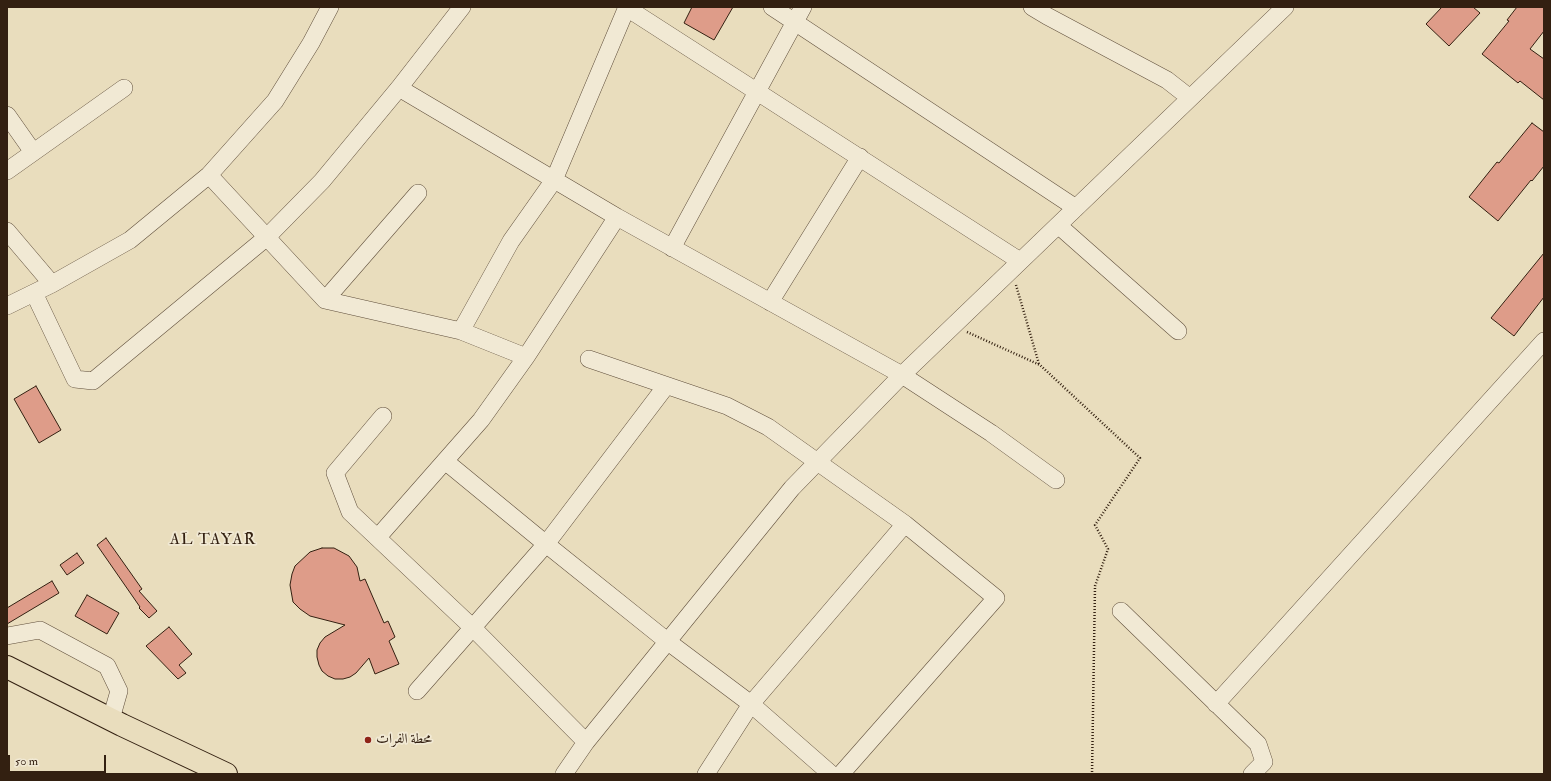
<!DOCTYPE html>
<html>
<head>
<meta charset="utf-8">
<style>
	body { margin:0 }
	#map { position:relative; width:1551px; height:781px; overflow:hidden; background:#e9ddbd; font-family:"IM FELL Double Pica",serif }
	canvas { display:block }
	.frame { position:absolute; inset:0; border:8px solid #332011; pointer-events:none }
	.scale { position:absolute; left:8px; top:755px; width:98px; height:18px; box-sizing:border-box; border:2px solid #332011; border-top:0; padding-left:5px; font-size:12px; line-height:14px; white-space:nowrap; color:#332011; -webkit-text-stroke:3px #f1e9d4; paint-order:stroke }
</style>
</head>
<body>
<div id="map">
<canvas width="1551" height="781"></canvas>
<div class="frame"></div>
<div class="scale">50 m</div>
</div>
<script>
const context = document.querySelector('canvas').getContext('2d');
context.lineJoin = 'round';
function fillPath(path, color) { context.fillStyle = color; context.fill(path, 'evenodd'); }
const toPath = rows => new Path2D(rows.map(r => 'M' + r).join(''));
function trace(path, color, width, dash) { context.strokeStyle = color; context.lineWidth = width; context.lineCap = dash ? 'butt' : 'round'; context.setLineDash(dash || []); context.stroke(path); }
function label(font, color, halo, rows, align = 'center') {
  context.font = font + ' "IM FELL Double Pica",Amiri,serif'; context.lineWidth = 3.5; context.setLineDash([]); context.textBaseline = 'middle'; context.strokeStyle = halo; context.fillStyle = color; for (const [text, x, y, turn = 0] of rows) {
    context.save(); context.translate(x, y); context.rotate((+turn || 0) * Math.PI / 180); context.textAlign = isNaN(turn) ? turn : align; if (halo) context.strokeText(text, 0, 0); context.fillText(text, 0, 0); context.restore();
  }
}
const building = toPath([
	[692,7,733,7,714,40,684,23,692,7],
	[1442,7,1473,7,1480,13,1449,46,1426,24,1442,7],
	[1517,7,1544,7,1544,31,1530,49,1544,59,1544,100,1520,81,1518,83,1482,54,1509,21,1507,20,1517,7],
	[1532,123,1544,132,1544,166,1532,181,1531,180,1498,221,1469,197,1497,162,1499,163,1532,123],
	[1544,253,1544,297,1514,336,1491,318,1544,253],
	[36,386,61,430,39,443,14,399,36,386],
	[106,538,142,589,139,591,157,611,149,618,139,608,140,607,97,545,106,538],
	[322,548,334,548,349,556,357,567,360,581,365,579,384,623,388,621,395,637,389,641,399,664,375,674,369,658,356,673,350,677,343,679,335,679,328,676,322,671,319,665,317,657,317,650,320,643,325,637,345,625,310,616,300,609,293,602,290,585,292,574,295,566,310,552,322,548],
	[77,553,84,563,67,575,60,565,77,553],
	[52,581,59,593,7,624,7,608,52,581],
	[87,595,119,613,107,634,75,616,87,595],
	[169,627,192,654,179,665,186,673,178,679,146,646,169,627]
]);
fillPath(building, '#de9c89');
trace(building, '#332011', 1);
const minor = toPath([
	[772,7,1076,208],
	[1032,7,1047,16,1167,80,1190,98],
	[627,8,1020,261],
	[399,88,617,217,902,375,991,433,1056,480],
	[7,115,33,152],
	[7,171,124,88],
	[209,175,325,300,461,331,526,357],
	[1058,225,1178,331],
	[7,231,52,284],
	[672,248,803,7],
	[34,293,75,379,93,381,267,237,322,181,399,88,462,7],
	[325,300,418,193],
	[770,302,860,157],
	[7,306,52,284,130,240,209,175,275,101,311,43,330,7],
	[461,331,511,241,554,180,627,7],
	[589,359,727,406,768,427,905,524,996,598,841,774],
	[383,416,335,473,350,512,473,628,586,742],
	[445,461,546,544,667,641,751,704,831,774],
	[378,537,481,420,526,357,617,217],
	[1121,611,1258,744,1264,762,1252,774],
	[7,636,40,630,107,666,119,691,111,719],
	[417,691,546,544,666,386],
	[1216,704,1544,341],
	[564,774,586,742,792,488,902,375,1285,7],
	[706,774,751,704,905,524]
]);
const major = toPath([
	[7,667,122,725,226,774]
]);
trace(minor, '#604f3c', 18);
trace(major, '#332011', 24);
trace(toPath([
	[1016,285,1039,364],
	[967,332,1040,365,1140,458,1095,525,1108,549,1095,586,1092,774]
]), '#332011', 2.5, [1, 2]);
trace(minor, '#f1e9d4', 17);
trace(major, '#e9ddbd', 22);
for (const [x, y, r, color] of [
	[368,740,4,"#8f2418"]
]) { const dot = new Path2D(); dot.arc(x, y, r, 0, 2 * Math.PI); context.fillStyle = color; context.fill(dot); trace(dot, '#f1e9d4', 1.5); }
label('14px', '#332011', '#f1e9d4', [
	["محطة الفرات",376,740]
], 'left');
context.letterSpacing = '1px';
label('16px', '#332011', '#f1e9d4', [
	["AL TAYAR",213,541]
]);
context.letterSpacing = '0px';
</script>
</body>
</html>
